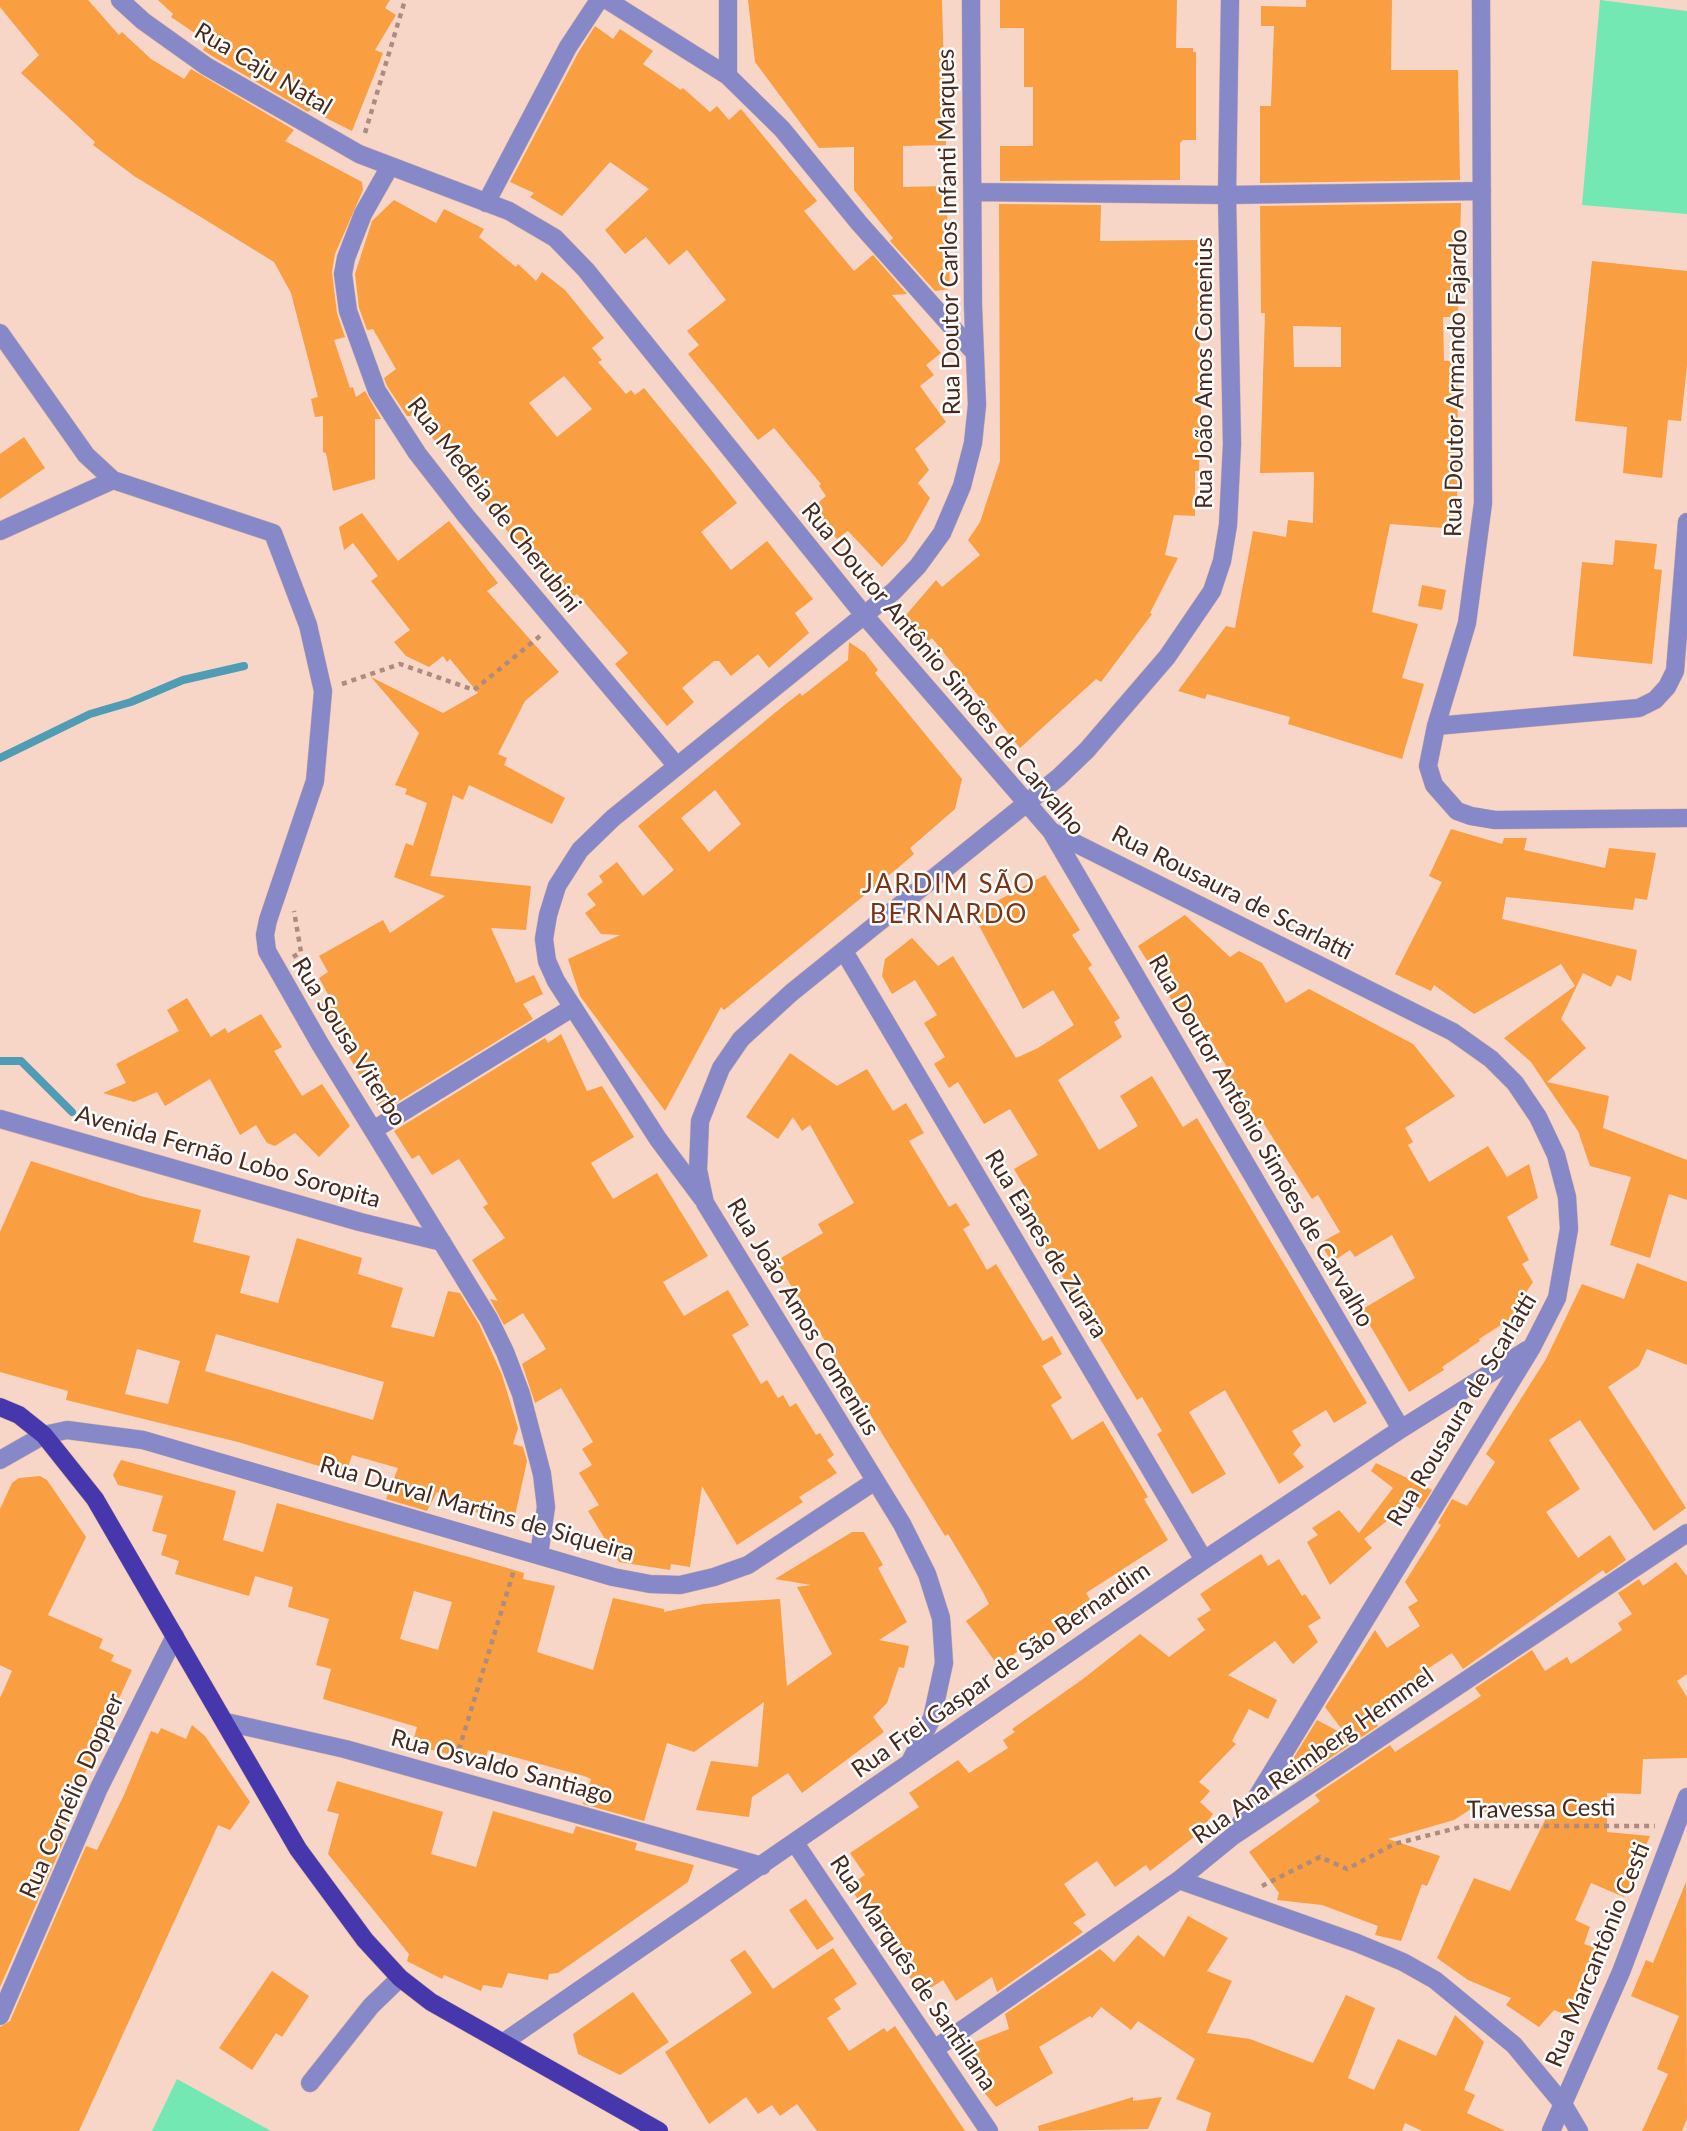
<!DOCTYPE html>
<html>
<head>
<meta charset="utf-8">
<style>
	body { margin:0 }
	canvas { display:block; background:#f7d5c7 }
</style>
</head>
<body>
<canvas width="1687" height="2131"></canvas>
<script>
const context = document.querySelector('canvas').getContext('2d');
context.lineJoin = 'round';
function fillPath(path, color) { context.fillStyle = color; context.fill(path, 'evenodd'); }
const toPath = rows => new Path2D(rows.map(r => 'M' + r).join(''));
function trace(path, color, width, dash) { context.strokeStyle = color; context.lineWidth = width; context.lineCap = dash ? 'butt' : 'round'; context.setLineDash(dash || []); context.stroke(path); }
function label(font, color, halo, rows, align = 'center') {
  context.font = font + ' Lato,sans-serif'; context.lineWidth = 5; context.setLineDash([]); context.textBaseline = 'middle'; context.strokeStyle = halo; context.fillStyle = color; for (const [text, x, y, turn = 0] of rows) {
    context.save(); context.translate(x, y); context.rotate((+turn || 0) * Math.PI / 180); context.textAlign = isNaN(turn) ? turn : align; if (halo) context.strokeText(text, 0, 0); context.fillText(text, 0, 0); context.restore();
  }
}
fillPath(toPath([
	[1600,0,1687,11,1687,214,1582,205],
	[177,2079,271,2131,152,2131]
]), '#74e8b3');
trace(toPath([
	[0,758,90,714,131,702,183,680,244,666],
	[0,1061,21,1061,72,1112]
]), '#509cb4', 8);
fillPath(toPath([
	[0,0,88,0,119,35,122,32,151,59,184,79,191,69,294,130,285,141,362,182,363,190,335,254,332,272,337,313,345,337,334,340,350,388,353,387,356,397,365,391,381,419,375,419,375,479,333,491,326,453,323,452,323,416,315,417,311,399,318,397,291,293,274,262,134,176,93,145,95,142,21,73,39,55,0,7],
	[158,0,390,0,385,8,396,15,375,50,383,53,352,131,310,110,308,112,212,56,203,50,208,42,171,17,173,14],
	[748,0,942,0,946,145,903,146,903,187,946,186,950,289,935,291,890,241,893,238,854,190,854,147,819,148,755,62],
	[1000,0,1177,0,1176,48,1193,48,1193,52,1196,52,1196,140,1183,140,1180,143,1180,180,1000,181,1000,146,1033,146,1033,87,1024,87,1024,28,1000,28],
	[1306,0,1392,0,1391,70,1458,70,1460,180,1260,183,1260,106,1271,106,1274,26,1261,26,1261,6,1306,7],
	[595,26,613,39,620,29,653,51,643,64,681,90,683,88,710,112,717,106,729,120,741,109,817,201,804,211,854,271,873,255,907,294,892,295,941,353,926,365,934,375,920,386,946,422,915,449,929,470,918,483,930,498,906,541,882,567,848,531,837,539,812,508,826,496,819,486,821,484,774,428,758,440,688,354,699,345,687,331,726,300,687,250,669,265,646,237,625,254,605,230,649,189,610,162,562,216,530,197,534,193,510,182,578,53],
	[394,200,436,223,444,209,484,229,479,237,516,267,518,264,536,281,542,272,565,290,604,338,592,348,602,360,598,362,626,394,631,390,635,395,644,388,708,466,737,503,701,532,731,570,767,541,813,599,795,613,809,633,769,668,758,654,731,676,719,661,714,661,682,688,694,702,667,726,615,664,628,653,577,594,565,603,415,416,407,416,387,386,384,378,396,369,373,329,367,330,359,308,355,274,372,221],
	[564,376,592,409,557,437,529,403],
	[1461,203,1458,317,1443,317,1444,361,1458,361,1457,529,1390,524,1372,612,1418,624,1402,678,1424,684,1402,759,1288,724,1290,717,1207,694,1205,699,1178,691,1226,626,1235,628,1253,531,1286,537,1288,520,1313,523,1314,472,1260,473,1265,313,1261,313,1260,206],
	[1293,326,1341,327,1341,367,1294,367],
	[999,204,1101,205,1100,241,1198,240,1201,418,1199,471,1195,471,1195,516,1174,515,1165,555,1178,558,1150,613,1152,614,1101,682,1096,679,1020,748,932,638,921,647,900,622,936,580,942,587,980,555,968,540,980,522,1000,461],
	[1592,261,1687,271,1687,366,1681,421,1668,420,1662,478,1623,473,1627,427,1575,421],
	[24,437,45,468,0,499,0,454],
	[362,513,398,561,449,521,498,583,487,591,559,672,525,701,498,754,507,758,504,765,565,798,552,824,469,785,463,800,453,795,430,876,531,886,526,930,491,928,516,983,534,975,543,994,523,1004,533,1019,381,1112,318,1003,329,996,319,978,328,972,319,956,383,920,390,933,445,896,394,877,406,843,413,846,427,803,405,794,407,789,395,785,419,733,371,677,443,713,478,693,450,659,447,662,443,656,429,667,406,656,394,642,410,630,371,581,378,576,353,543,344,550,339,527],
	[1615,540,1657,544,1654,569,1662,570,1652,664,1573,656,1582,562,1613,565],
	[1422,585,1446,590,1442,610,1418,606],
	[849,642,865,653,878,670,875,673,962,779,955,809,910,848,914,854,899,867,724,1010,721,1007,665,1111,580,996,568,959,620,935,601,934,585,913,596,905,587,894,603,882,599,876,617,862,643,896,674,870,638,826,782,707,800,693,802,696,848,660],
	[715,790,741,824,709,852,681,818],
	[1451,829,1502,844,1504,838,1527,838,1524,850,1605,868,1609,848,1656,853,1647,900,1635,898,1633,910,1506,897,1502,919,1637,950,1631,981,1617,975,1611,987,1583,973,1561,1019,1586,1048,1547,1082,1609,1096,1603,1128,1687,1160,1687,1200,1669,1194,1650,1258,1610,1245,1631,1177,1590,1166,1578,1131,1545,1083,1531,1062,1504,1038,1575,986,1561,964,1474,1014,1434,985,1431,991,1395,974,1442,882,1429,876],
	[1045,875,1080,930,1072,935,1092,965,1088,968,1120,1018,1114,1022,1122,1037,1058,1080,1099,1150,1138,1126,1120,1096,1152,1076,1183,1127,1197,1118,1367,1403,1334,1423,1326,1410,1292,1431,1301,1445,1293,1454,1304,1467,1279,1484,1225,1390,1189,1412,1226,1474,1192,1494,1157,1434,1162,1431,1142,1397,1137,1400,1015,1198,1027,1191,1014,1169,1038,1155,1010,1109,984,1124,958,1082,949,1088,934,1064,945,1057,924,1023,937,1015,915,980,892,994,882,976,885,959,912,938,938,966,953,956,1016,1058,1038,1048,1074,1025,1053,990,1023,1009,973,914],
	[1185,915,1230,957,1239,951,1262,963,1286,1003,1309,989,1413,1044,1455,1096,1405,1128,1413,1142,1408,1145,1429,1182,1488,1146,1507,1177,1529,1164,1538,1198,1507,1217,1529,1260,1522,1264,1533,1282,1515,1309,1518,1314,1479,1339,1480,1341,1442,1367,1444,1370,1409,1392,1361,1310,1415,1278,1392,1235,1355,1257,1350,1250,1332,1262,1320,1243,1340,1232,1318,1195,1312,1199,1264,1124,1252,1131,1217,1075,1228,1069,1197,1017,1186,1023,1138,946],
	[187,998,211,1037,225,1028,228,1033,261,1014,282,1047,274,1051,302,1096,322,1084,350,1126,319,1157,295,1133,275,1146,267,1143,256,1125,240,1135,210,1079,165,1106,157,1092,134,1102,103,1093,126,1083,116,1064,179,1031,167,1010],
	[561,1034,587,1091,602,1086,634,1137,591,1163,613,1199,657,1173,708,1256,663,1282,684,1316,728,1290,749,1325,732,1335,761,1384,767,1380,778,1398,783,1395,790,1407,796,1403,816,1435,820,1433,834,1455,827,1460,837,1473,799,1497,803,1502,737,1545,702,1486,690,1567,671,1564,670,1570,619,1562,588,1511,599,1505,579,1473,592,1465,582,1449,593,1442,561,1388,535,1403,522,1364,546,1349,523,1313,504,1325,490,1299,498,1301,472,1260,505,1238,483,1207,488,1204,459,1159,432,1175,419,1155,412,1159,394,1131,545,1038,548,1043],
	[790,1053,837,1086,867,1069,893,1111,906,1103,924,1133,909,1141,949,1207,956,1203,970,1225,963,1229,987,1270,996,1264,1043,1341,1052,1336,1062,1354,1042,1366,1062,1398,1051,1405,1072,1440,1103,1421,1148,1497,1144,1499,1168,1540,1086,1593,1095,1607,1037,1643,1034,1638,1001,1665,998,1661,996,1663,966,1621,989,1604,983,1592,948,1534,945,1536,776,1261,823,1233,818,1224,854,1203,810,1125,802,1131,793,1117,778,1139,746,1117],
	[31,1161,144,1197,201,1210,193,1242,250,1256,240,1293,278,1303,297,1238,362,1258,358,1274,403,1288,391,1327,434,1337,448,1291,460,1293,479,1324,502,1375,518,1428,513,1444,523,1447,527,1461,514,1520,487,1518,437,1492,427,1511,386,1499,398,1468,352,1455,346,1474,238,1442,66,1400,68,1391,0,1372,0,1232],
	[216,1334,384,1382,373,1420,205,1371],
	[137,1349,180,1361,168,1404,125,1394],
	[1637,1263,1687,1282,1687,1365,1647,1349,1639,1366,1608,1387,1686,1508,1654,1531,1580,1420,1549,1440,1580,1489,1546,1512,1578,1558,1610,1535,1626,1560,1606,1574,1603,1570,1463,1669,1452,1653,1418,1675,1424,1684,1372,1716,1378,1726,1300,1778,1289,1765,1317,1720,1347,1736,1325,1707,1375,1630,1387,1648,1420,1626,1408,1607,1418,1601,1405,1582,1441,1525,1438,1523,1452,1499,1467,1506,1495,1462,1486,1454,1546,1359,1582,1284,1624,1299],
	[121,1460,236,1491,223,1540,263,1552,277,1503,504,1567,524,1573,523,1579,555,1586,537,1652,593,1670,613,1598,664,1609,664,1612,704,1604,780,1599,787,1686,832,1654,797,1587,811,1585,775,1579,852,1532,864,1532,883,1565,878,1568,907,1622,879,1640,909,1646,904,1668,899,1667,887,1703,873,1717,884,1732,802,1793,788,1773,752,1797,749,1817,696,1810,711,1761,758,1767,764,1702,694,1752,667,1743,644,1821,583,1804,591,1779,584,1776,488,1750,485,1763,412,1745,417,1727,323,1699,331,1669,316,1665,329,1619,288,1607,293,1587,255,1576,249,1596,175,1574,179,1561,161,1555,167,1535,152,1531,163,1496,118,1485,113,1475],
	[414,1591,452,1602,438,1650,400,1639],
	[1376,1463,1432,1490,1420,1509,1411,1502,1364,1539,1372,1548,1330,1585,1307,1542,1318,1535,1312,1528,1339,1510,1359,1533,1393,1488,1371,1471],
	[40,1476,47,1480,86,1537,48,1615,103,1639,99,1648,114,1655,111,1661,132,1670,75,1795,78,1797,61,1834,66,1836,0,1987,0,1698,12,1671,0,1665,0,1509,12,1483,19,1478],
	[1261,1554,1268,1566,1279,1559,1302,1596,1305,1594,1321,1618,1308,1626,1318,1642,1293,1664,1275,1641,1228,1675,1277,1700,1268,1719,1249,1709,1232,1741,1236,1744,1199,1782,1210,1791,1200,1802,1213,1814,1198,1834,1150,1871,1146,1865,1115,1887,1097,1861,1064,1884,1086,1915,1073,1923,1083,1932,997,1992,992,1977,956,2001,943,1980,921,1994,849,1886,865,1875,850,1853,919,1807,909,1793,958,1760,969,1773,1008,1748,1003,1740,1015,1732,1012,1729,1083,1679,1140,1634,1169,1657,1205,1630,1197,1619,1211,1610,1200,1594],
	[1676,1562,1687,1576,1687,1674,1677,1681,1687,1697,1687,1758,1643,1759,1641,1794,1607,1793,1607,1832,1650,1836,1624,1897,1591,1883,1575,1920,1590,1927,1584,1944,1601,1950,1572,2017,1554,2010,1539,2027,1506,2005,1511,1998,1468,1980,1437,1958,1474,1878,1510,1891,1548,1814,1482,1812,1477,1805,1454,1820,1388,1839,1440,1856,1427,1886,1422,1884,1401,1941,1375,1935,1378,1926,1322,1905,1277,1900,1279,1893,1249,1852,1320,1801,1315,1795,1390,1745,1395,1752,1481,1696,1475,1688,1532,1650,1545,1671,1567,1657,1571,1664,1622,1630,1618,1623,1632,1614,1618,1593,1639,1579,1643,1586],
	[192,1725,205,1736,250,1802,230,1830,218,1825,79,2131,0,2131,0,2027,10,2021,86,1846,97,1850,124,1795,151,1731,158,1734,161,1728,186,1739],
	[337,1781,443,1812,431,1854,476,1867,493,1811,573,1834,576,1826,637,1843,635,1850,694,1865,688,1882,558,1973,549,1974,548,1980,508,1973,502,1988,483,1985,481,1991,444,1975,442,1979,407,1961,409,1954,328,1854,339,1814,327,1811],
	[1686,1882,1687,2119,1682,2131,1642,2131,1668,2074,1657,2069,1679,2016,1631,1996,1646,1960,1653,1963],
	[806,1899,834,1939,817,1950,789,1910],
	[1188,1916,1228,1938,1207,1971,1232,1981,1207,2033,1250,2039,1313,2063,1346,1995,1375,2008,1348,2078,1374,2090,1398,2039,1436,2056,1455,2015,1484,2042,1464,2090,1475,2095,1467,2113,1505,2131,1422,2131,1405,2123,1402,2131,1206,2131,1211,2113,1176,2099,1195,2059,1138,2021,1131,2030,1101,2007,1092,2018,1090,2016,1039,2047,1053,2073,996,2107,978,2085,968,2045,1009,2029,1005,2014,1100,1949,1114,1962,1138,1935,1164,1957],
	[833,1948,857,1984,834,1999,841,2009,827,2018,849,2051,884,2028,887,2032,895,2026,965,2131,817,2131,797,2104,780,2116,772,2105,758,2114,746,2097,709,2124,665,2052,752,1993,730,1960,745,1950,773,1989],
	[272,1971,309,1996,282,2037,276,2033,252,2070,219,2048],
	[633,1992,669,2042,620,2075,578,2054,573,2034],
	[1133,2097,1133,2101,1162,2097,1148,2129,1039,2131,1038,2126]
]), '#fa9e42');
const minor = toPath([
	[120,0,143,21,206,66,359,154,509,211,555,238,586,270,864,615,1051,831,1401,1429],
	[607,0,728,76,782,129,859,223,974,352],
	[1481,0,1483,503,1467,623,1436,726,1428,766,1434,785,1457,811,1471,816,1495,820,1687,818],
	[728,76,728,0],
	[389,168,363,214,346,258,343,274,348,311,377,391,417,453,466,516,676,765],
	[974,192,1227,195,1482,191],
	[486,203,568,47,599,0],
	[0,333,86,455,113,480,273,533,308,625,323,691,315,781,268,920,265,935,267,951,320,1044,489,1319,505,1352,521,1394,542,1474,546,1507,539,1555],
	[0,531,113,480],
	[1436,726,1639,708,1655,700,1667,687,1675,671,1687,522],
	[1051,831,1453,1032,1491,1059,1515,1083,1538,1117,1556,1155,1567,1197,1569,1229,1557,1298,1532,1347,1233,1836],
	[845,953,1204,1560],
	[0,1119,360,1222,442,1242],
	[375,1129,572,1008],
	[702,1198,658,1139,556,981,547,961,544,939,548,915,557,886,580,850,613,818,894,591,918,566,942,533,962,486,973,443,977,405,973,306,971,0],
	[0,1460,44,1435,67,1430,143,1440,613,1577,650,1584,680,1585,714,1577,748,1565,875,1481],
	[226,1722,345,1749,762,1866],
	[911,1760,932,1718,944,1663,941,1618,927,1574,902,1524,705,1203,698,1170,700,1121,721,1068,741,1039,791,993,1059,777,1087,750,1167,657,1212,591,1222,561,1228,525,1232,444,1227,195,1230,0],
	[795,1843,989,2131],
	[1179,1880,1357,1943,1403,1962,1435,1980,1514,2045,1563,2104,1579,2131],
	[0,2016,99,1788,175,1636],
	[504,2042,1204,1560,1401,1429,1527,1350],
	[936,2048,1179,1880,1233,1836,1687,1533],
	[310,2083,371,2006,400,1978],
	[1551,2131,1621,1972,1687,1797]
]);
const major = toPath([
	[0,1407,19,1415,44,1435,95,1499,298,1849,365,1940,400,1978,431,2002,659,2131]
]);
trace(minor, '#d4b2a5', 19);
trace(major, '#d4b2a5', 19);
trace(toPath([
	[365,133,405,0],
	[342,684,400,664,474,690,540,636],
	[293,957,301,952,294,911],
	[456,1759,514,1570],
	[1262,1886,1320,1857,1347,1869,1394,1844,1465,1826,1655,1826]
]), '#ad8b7e', 4.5, [5, 5]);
trace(minor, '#8688c8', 18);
trace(major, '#4737ad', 18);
label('24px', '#49281c', '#fefefe', [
	["Rua Caju Natal",263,69,31],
	["Rua Doutor Carlos Infanti Marques",949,232,-91],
	["Rua João Amos Comenius",1204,373,-90],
	["Rua Doutor Armando Fajardo",1456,383,-89],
	["Rua Medeia de Cherubini",494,505,52],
	["Rua Doutor Antônio Simões de Carvalho",943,669,50],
	["Rua Rousaura de Scarlatti",1232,893,27],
	["Rua Sousa Viterbo",349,1042,58],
	["Rua Doutor Antônio Simões de Carvalho",1261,1141,60],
	["Avenida Fernão Lobo Soropita",228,1157,16],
	["Rua Eanes de Zurara",1046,1244,59],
	["Rua João Amos Comenius",803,1317,59],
	["Rua Rousaura de Scarlatti",1462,1410,-59],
	["Rua Durval Martins de Siqueira",477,1509,16],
	["Rua Frei Gaspar de São Bernardim",1001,1670,-35],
	["Rua Ana Reimberg Hemmel",1313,1756,-35],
	["Rua Osvaldo Santiago",502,1767,15],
	["Rua Cornélio Dopper",72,1796,-66],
	["Travessa Cesti",1541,1809,-1],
	["Rua Marcantônio Cesti",1598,1955,-68],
	["Rua Marquês de Santillana",913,1973,56]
]);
context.letterSpacing = '2px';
label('26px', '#7a3416', '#fefefe', [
	["JARDIM SÃO",949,885],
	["BERNARDO",949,915]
]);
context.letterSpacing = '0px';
</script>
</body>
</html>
